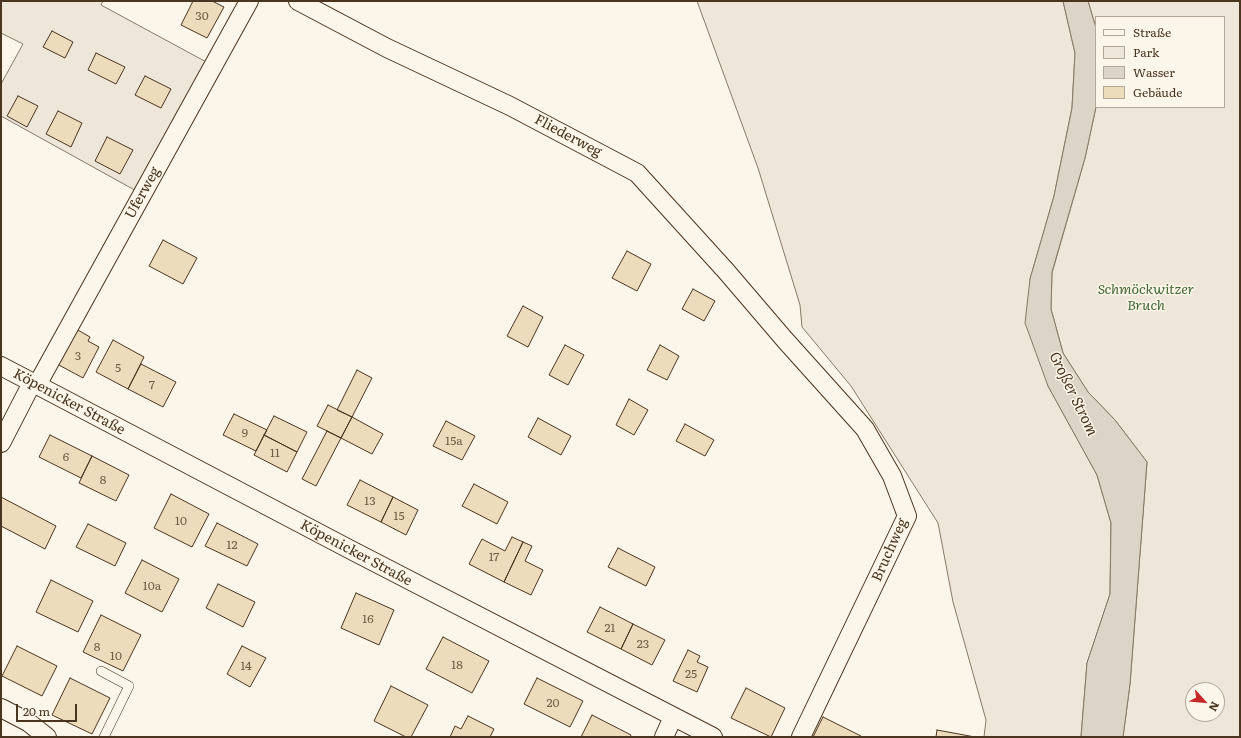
<!DOCTYPE html>
<html>
<head>
<meta charset="utf-8">
<style>
	body { margin:0 }
	#map { position:relative; width:1241px; height:738px; overflow:hidden; background:#fbf6e9; font-family:Literata,serif }
	canvas { display:block }
	.frame { position:absolute; inset:0; border:2px solid #4a3520; pointer-events:none }
	.legend { position:absolute; left:1095px; top:16px; width:130px; height:92px; box-sizing:border-box; background:#fbf6e9; border:1px solid #b4a999; margin:0; padding:5px 7px; list-style:none; font-size:12px; color:#4a3520 }
	.legend li { display:flex; align-items:center; gap:8px; height:20px }
	.legend b { width:20px; border:1px solid #b4a999 }
	.north { position:absolute; left:1185px; top:682px; width:40px; height:40px; box-sizing:border-box; background:#fbf6e9; border:1px solid #b4a999; border-radius:50%; rotate:117deg; font-size:11px; font-weight:700; line-height:16px; text-align:center; color:#4a3520 }
	.north::after { content:''; display:block; margin:auto; width:14px; height:18px; background:#c62828; clip-path:polygon(50% 0,100% 100%,50% 72%,0 100%) }
	.scale { position:absolute; left:16px; top:704px; width:61px; height:18px; box-sizing:border-box; border:2px solid #4a3520; border-top:0; padding-left:5px; font-size:12px; line-height:14px; white-space:nowrap; color:#4a3520; -webkit-text-stroke:3px #fbf6e9; paint-order:stroke }
</style>
</head>
<body>
<div id="map">
<canvas width="1241" height="738"></canvas>
<div class="frame"></div>
<ul class="legend">
<li><b style="height:5px;background:#fbf6e9"></b>Straße</li>
<li><b style="height:11px;background:#ede6d9"></b>Park</li>
<li><b style="height:11px;background:#dcd4c6"></b>Wasser</li>
<li><b style="height:11px;background:#ecdcbc"></b>Gebäude</li>
</ul>
<div class="north">N</div>
<div class="scale">20 m</div>
</div>
<script>
const context = document.querySelector('canvas').getContext('2d');
context.lineJoin = 'round';
function fillPath(path, color) { context.fillStyle = color; context.fill(path, 'evenodd'); }
const toPath = rows => new Path2D(rows.map(r => 'M' + r).join(''));
function trace(path, color, width, dash) { context.strokeStyle = color; context.lineWidth = width; context.lineCap = dash ? 'butt' : 'round'; context.setLineDash(dash || []); context.stroke(path); }
function label(font, color, halo, rows, align = 'center') {
  context.font = font + ' Literata,serif'; context.lineWidth = 3; context.setLineDash([]); context.textBaseline = 'middle'; context.strokeStyle = halo; context.fillStyle = color; for (const [text, x, y, turn = 0] of rows) {
    context.save(); context.translate(x, y); context.rotate((+turn || 0) * Math.PI / 180); context.textAlign = isNaN(turn) ? turn : align; if (halo) context.strokeText(text, 0, 0); context.fillText(text, 0, 0); context.restore();
  }
}
const green = toPath([
	[1,1,103,1,101,5,210,64,140,193,1,116,1,84,23,44,1,33,1,1],
	[697,1,1063,1,1075,53,1072,108,1054,196,1030,279,1048,386,1097,475,1111,523,1110,594,1087,663,1081,737,984,737,986,720,953,602,938,523,851,386,802,327,800,305,758,168,697,1],
	[1088,1,1240,1,1240,737,1123,737,1130,684,1147,462,1115,420,1088,392,1063,353,1051,309,1052,273,1085,158,1096,107,1224,107,1224,17,1096,17,1096,28,1088,1],
	[1193,690,1217,690,1217,714,1193,714,1193,690]
]);
fillPath(green, '#ede6d9');
trace(green, '#887966', 1);
const water = toPath([
	[1063,1,1088,1,1096,28,1096,107,1085,158,1052,272,1051,309,1063,353,1088,392,1115,420,1147,462,1130,684,1123,737,1081,737,1087,663,1110,594,1111,523,1097,475,1048,386,1025,323,1030,279,1054,196,1072,108,1075,53,1063,1]
]);
fillPath(water, '#dcd4c6');
trace(water, '#887966', 1);
const building = toPath([
	[193,1,212,1,224,7,207,38,181,25,193,1],
	[52,31,73,42,65,58,43,47,52,31],
	[96,53,125,67,116,84,88,70,96,53],
	[145,76,171,89,161,108,135,95,145,76],
	[18,96,38,106,27,127,7,116,18,96],
	[58,111,82,123,71,147,46,134,58,111],
	[107,137,133,150,120,174,95,161,107,137],
	[163,240,197,258,183,284,149,266,163,240],
	[627,251,651,264,637,291,612,278,627,251],
	[693,289,715,301,704,321,682,309,693,289],
	[523,306,543,317,528,347,507,336,523,306],
	[76,329,90,337,88,341,99,347,83,378,57,364,76,329],
	[113,340,144,357,128,389,96,372,113,340],
	[565,345,584,355,568,385,549,375,565,345],
	[660,345,679,356,667,380,647,370,660,345],
	[141,364,176,382,163,407,128,389,141,364],
	[357,370,372,378,352,417,337,410,357,370],
	[629,399,648,410,634,435,616,425,629,399],
	[328,405,352,417,341,438,317,426,328,405],
	[234,414,267,430,256,451,223,435,234,414],
	[274,416,307,432,297,452,264,435,274,416],
	[352,417,383,434,372,454,341,438,352,417],
	[538,418,571,436,561,455,528,437,538,418],
	[446,421,475,436,462,460,433,446,446,421],
	[685,424,714,440,705,456,676,441,685,424],
	[327,431,341,438,316,486,302,479,327,431],
	[50,435,92,456,81,478,39,457,50,435],
	[264,435,297,452,287,472,254,455,264,435],
	[92,456,129,475,116,501,79,483,92,456],
	[360,480,393,497,381,522,347,505,360,480],
	[474,484,508,502,497,524,462,506,474,484],
	[171,494,209,514,192,547,154,528,171,494],
	[1,497,56,526,45,549,1,526,1,497],
	[393,497,418,510,406,535,381,522,393,497],
	[217,523,258,544,247,566,205,546,217,523],
	[88,524,126,543,115,566,76,547,88,524],
	[512,537,523,542,504,582,469,564,482,539,505,551,512,537],
	[523,542,532,546,525,561,543,570,531,595,504,582,523,542],
	[618,548,655,567,646,586,608,567,618,548],
	[142,560,179,579,162,612,125,593,142,560],
	[51,580,93,601,78,632,36,612,51,580],
	[218,584,255,602,243,627,206,608,218,584],
	[356,593,394,610,379,645,341,628,356,593],
	[600,607,633,624,621,649,587,632,600,607],
	[101,615,141,635,123,671,83,652,101,615],
	[633,624,665,640,652,665,621,649,633,624],
	[443,637,489,661,472,693,426,669,443,637],
	[17,646,57,666,42,696,2,676,17,646],
	[242,646,266,658,250,687,227,674,242,646],
	[688,650,700,656,697,662,708,667,697,692,673,681,688,650],
	[70,678,110,698,92,734,52,715,70,678],
	[537,678,583,701,570,727,524,704,537,678],
	[391,686,428,705,411,737,406,737,374,721,391,686],
	[746,688,785,708,771,737,731,718,746,688],
	[592,715,631,735,630,737,581,737,592,715],
	[468,716,494,729,490,737,450,737,455,726,461,729,468,716],
	[823,717,861,736,860,737,813,737,823,717],
	[937,730,975,737,936,737,937,730]
]);
fillPath(building, '#ecdcbc');
trace(building, '#4a3520', 1);
const service = toPath([
	[101,671,129,686,104,737]
]);
const minor = toPath([
	[298,1,387,48,510,106,637,173,726,271,785,340,865,429,892,476,907,516,801,737],
	[1,366,351,550,713,737],
	[37,385,249,1],
	[1,443,32,383],
	[1,708,28,722,47,737],
	[664,737,673,717]
]);
trace(service, '#4a3520', 10);
trace(minor, '#4a3520', 20);
trace(service, '#fbf6e9', 9);
trace(minor, '#fbf6e9', 18);
label('12px', '#725f47', null, [
	["30",202,16],
	["3",78,356],
	["5",118,368],
	["7",152,385],
	["9",245,433],
	["15a",454,441],
	["11",275,453],
	["6",66,457],
	["8",103,480],
	["13",370,501],
	["15",399,516],
	["10",181,521],
	["12",232,545],
	["17",494,557],
	["10a",152,586],
	["16",368,619],
	["21",610,628],
	["23",643,644],
	["8",97,647],
	["10",116,656],
	["18",457,665],
	["14",246,666],
	["25",691,674],
	["20",553,703]
]);
label('14px', '#4a3520', '#fbf6e9', [
	["Fliederweg",568,136,28],
	["Uferweg",143,193,-61],
	["Köpenicker Straße",69,402,28],
	["Bruchweg",890,550,-66],
	["Köpenicker Straße",356,553,28]
]);
label('italic 14px', '#436837', '#fbf6e9', [
	["Schmöckwitzer",1146,290],
	["Bruch",1146,306]
]);
label('italic 15px', '#4a3520', '#fbf6e9', [
	["Großer Strom",1073,394,64]
]);
</script>
</body>
</html>
